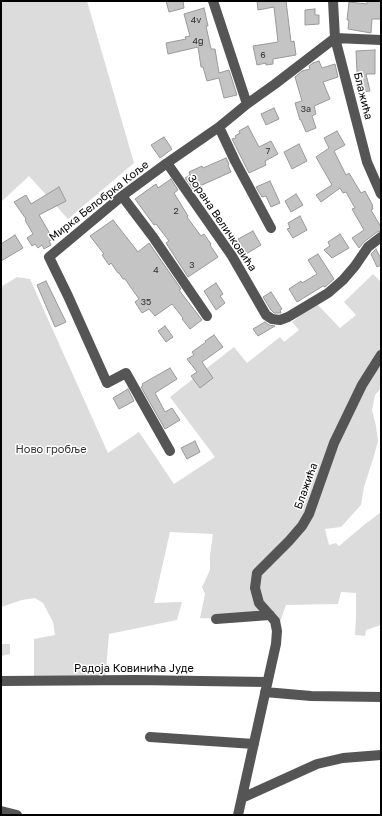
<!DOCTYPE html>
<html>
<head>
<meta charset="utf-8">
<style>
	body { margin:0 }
	#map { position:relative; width:382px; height:816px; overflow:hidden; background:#fff; font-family:"Golos Text",sans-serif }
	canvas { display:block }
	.frame { position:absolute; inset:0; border:2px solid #000; pointer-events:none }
</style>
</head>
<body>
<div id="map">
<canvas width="382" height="816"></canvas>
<div class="frame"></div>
</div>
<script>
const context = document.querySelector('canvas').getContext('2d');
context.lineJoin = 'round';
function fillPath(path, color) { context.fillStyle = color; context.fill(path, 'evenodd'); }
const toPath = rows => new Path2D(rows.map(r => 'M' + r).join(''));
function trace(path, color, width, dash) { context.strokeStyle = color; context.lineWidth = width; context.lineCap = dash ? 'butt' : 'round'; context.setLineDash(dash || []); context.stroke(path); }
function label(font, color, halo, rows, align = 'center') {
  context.font = font + ' "Golos Text",sans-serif'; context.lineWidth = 3; context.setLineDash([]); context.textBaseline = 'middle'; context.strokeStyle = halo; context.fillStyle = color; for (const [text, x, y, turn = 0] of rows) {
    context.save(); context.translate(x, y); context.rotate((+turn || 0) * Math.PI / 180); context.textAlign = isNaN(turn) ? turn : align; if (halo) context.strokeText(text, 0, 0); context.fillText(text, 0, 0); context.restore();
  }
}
fillPath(toPath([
	[1,1,87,1,134,163,68,219,29,176,1,202],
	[373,274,381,282,381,388,375,395,372,410,376,426,378,441,373,459,364,487,361,505,341,527,325,529,329,545,336,543,339,546,364,525,381,512,381,625,366,630,365,636,355,635,356,617,356,593,341,592,338,604,286,605,277,631,270,615,216,619,200,618,205,594,202,587,210,570,210,555,213,534,170,532,154,603,182,602,177,620,109,634,105,681,34,681,34,639,55,635,53,622,43,603,35,598,22,600,1,607,1,287,17,277,30,279,108,453,139,432,174,484,215,457,170,397,234,347,247,363,280,337,284,342,299,330,292,322,316,303,340,328,356,315,344,302],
	[1,644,10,644,10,654,1,656]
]), '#dcdcdc');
const building = toPath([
	[166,1,183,1,184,8,169,12,166,1],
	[257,1,286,1,291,42,294,41,296,55,273,59,273,64,266,65,266,63,257,65,253,46,278,42,274,7,258,10,257,1],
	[367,1,381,1,381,19,372,19,371,33,348,29,349,20,347,20,349,2,367,4,367,1],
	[204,8,208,26,206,26,211,49,215,49,219,73,229,70,237,95,224,98,219,78,207,81,203,67,201,67,198,47,168,54,166,43,186,39,185,37,190,36,184,14,204,8],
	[315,9,315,15,319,15,319,24,305,25,305,10,315,9],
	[375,50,375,74,366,74,370,91,361,92,357,72,356,51,375,50],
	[319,61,322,68,335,64,338,77,323,82,330,99,314,106,316,114,312,116,316,128,306,132,301,120,300,120,295,103,302,101,295,77,302,71,310,69,309,66,313,63,319,61],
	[274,108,279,119,266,125,261,114,274,108],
	[248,126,259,147,271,141,278,154,265,161,266,165,249,173,232,139,236,138,235,136,240,133,239,131,248,126],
	[337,131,345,145,334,151,346,175,349,173,361,193,365,191,373,206,372,206,373,209,371,210,381,227,381,231,377,232,364,242,359,248,352,238,364,230,352,209,355,208,346,192,343,193,340,188,321,202,316,195,332,185,316,157,329,148,324,138,337,131],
	[164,137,172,149,160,158,151,145,164,137],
	[299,144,307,161,292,169,284,152,299,144],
	[226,158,229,164,228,165,231,172,193,189,185,178,190,175,189,172,202,166,203,168,226,158],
	[171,179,178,190,174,193,188,216,187,217,201,236,204,234,211,244,210,245,218,257,188,277,166,243,169,241,156,224,154,225,135,199,156,184,158,188,171,179],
	[270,181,280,203,271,207,266,196,262,197,256,187,270,181],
	[59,187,66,201,39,215,53,239,49,241,51,245,44,249,42,245,38,248,35,244,32,246,27,238,33,234,25,220,26,219,14,202,26,195,31,204,59,187],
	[296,194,303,205,291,212,285,201,296,194],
	[300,216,307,230,293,238,287,229,290,228,288,223,300,216],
	[113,220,138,252,149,243,181,289,179,290,202,320,190,329,182,319,183,318,172,304,155,316,149,309,142,313,135,302,139,299,125,279,123,279,119,273,118,273,111,263,109,265,102,255,104,254,90,236,113,220],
	[253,231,261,245,246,254,238,239,253,231],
	[340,234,349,248,332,258,324,250,330,246,328,242,340,234],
	[15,235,23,248,1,261,1,244,15,235],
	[376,249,381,259,381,265,377,267,371,254,376,249],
	[318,254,334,279,325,287,323,286,297,302,289,289,301,281,302,283,317,274,308,260,318,254],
	[46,281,66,322,55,327,37,285,46,281],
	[216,283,223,294,220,296,225,303,216,310,204,291,216,283],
	[271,292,282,309,280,310,281,313,274,313,271,310,263,297,271,292],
	[265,322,269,325,275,326,258,336,253,329,265,322],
	[165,326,173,337,166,342,158,331,165,326],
	[214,335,223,347,202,362,213,378,200,388,191,376,197,372,187,359,194,355,192,352,206,342,205,341,214,335],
	[170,368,177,379,155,393,165,412,172,408,180,420,165,429,141,387,143,386,142,384,170,368],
	[128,389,134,401,119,409,113,398,128,389],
	[195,441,200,452,187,459,181,448,195,441]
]);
fillPath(building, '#c4c4c4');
trace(building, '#999', 1);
trace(toPath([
	[213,1,247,104],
	[333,1,335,38,367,162,381,194],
	[219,127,235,161,271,228],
	[167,163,232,256,266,315,272,319,280,320,288,317,328,293,343,280,355,266,368,247,381,237],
	[122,196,153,237,207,316],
	[170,451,126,373,107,383,68,296,49,257,122,196,167,163,219,127,247,104,275,84,335,38,381,40],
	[216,619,270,615],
	[1,681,136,680,267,682],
	[265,692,311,696,381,697],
	[150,737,254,744],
	[242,798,317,764,343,758,381,755],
	[1,811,17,815],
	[238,815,276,644,277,631,275,621,259,603,255,588,257,573,289,541,302,526,309,514,334,443,362,385,381,355]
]), '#555', 10);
label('9px', '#313131', null, [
	["4v",196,20],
	["4g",198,41],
	["6",263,55],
	["3a",306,109],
	["7",268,151],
	["2",176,211],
	["3",192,265],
	["4",156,270],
	["35",146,302]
]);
label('11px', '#000', '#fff', [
	["Блажића",363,96,76],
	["Мирка Белобрка Коље",99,201,-38],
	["Зорана Величковића",222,223,56],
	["Блажића",306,486,-70],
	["Радоја Ковинића Јуде",134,669]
]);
label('11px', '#333', '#fff', [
	["Ново гробље",51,450]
]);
</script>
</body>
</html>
